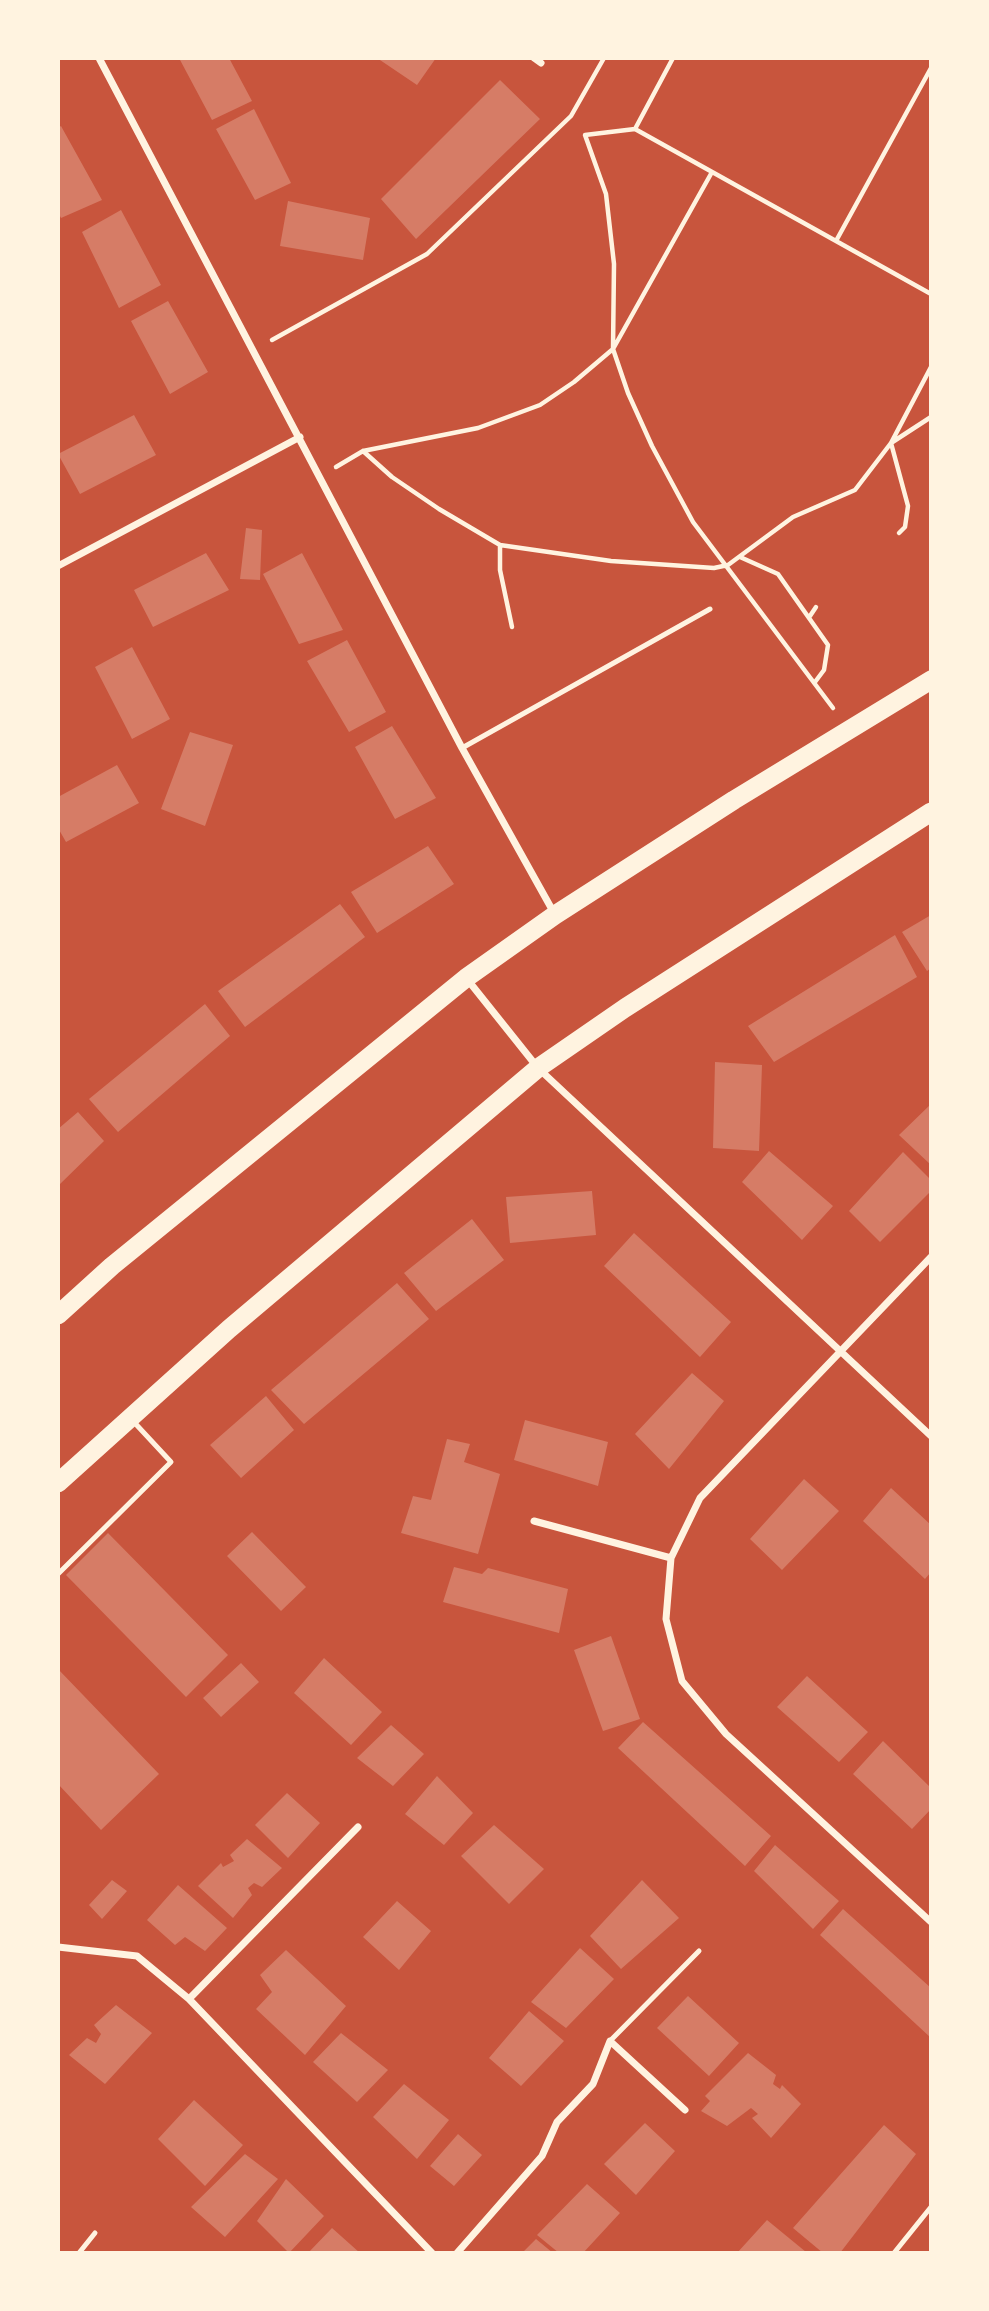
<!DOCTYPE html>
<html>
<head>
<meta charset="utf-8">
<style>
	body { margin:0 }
	#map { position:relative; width:989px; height:2311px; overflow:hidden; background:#c8553d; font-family:"Fira Sans",sans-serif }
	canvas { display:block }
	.frame { position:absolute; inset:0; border:60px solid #fff3e0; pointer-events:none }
</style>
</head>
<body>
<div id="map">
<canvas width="989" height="2311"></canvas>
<div class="frame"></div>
</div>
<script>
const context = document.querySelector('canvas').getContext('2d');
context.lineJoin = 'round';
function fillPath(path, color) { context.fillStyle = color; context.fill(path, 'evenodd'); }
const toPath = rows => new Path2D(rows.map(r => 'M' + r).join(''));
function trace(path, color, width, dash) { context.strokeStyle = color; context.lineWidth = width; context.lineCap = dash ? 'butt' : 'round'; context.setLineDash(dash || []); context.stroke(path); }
fillPath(toPath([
	[179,58,229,58,252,101,212,120],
	[377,58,436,58,417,85],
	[500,80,540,119,416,239,381,199],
	[254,109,291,183,255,200,216,129],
	[61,126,102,200,61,218,58,212,58,128],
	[288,201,370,218,363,260,280,246],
	[121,210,161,285,119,308,82,232],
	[168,301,208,372,170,394,131,321],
	[134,415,156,455,80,494,58,454],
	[246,528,262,530,260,580,240,579],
	[206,553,229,590,153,627,134,590],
	[302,553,343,630,299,644,263,574],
	[347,640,386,712,349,732,307,661],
	[132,647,170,719,132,739,95,667],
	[392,726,436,798,395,819,355,747],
	[190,732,233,745,205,826,161,809],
	[117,765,139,803,66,842,58,828,58,797],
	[428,846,454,884,377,933,351,892],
	[340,904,365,937,245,1027,218,991],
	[931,915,931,968,927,971,902,932],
	[895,935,917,977,774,1062,748,1026],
	[205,1004,230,1036,118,1132,89,1099],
	[715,1062,762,1065,759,1151,713,1148],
	[931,1104,931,1165,899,1135],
	[78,1112,104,1141,58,1186,58,1129],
	[769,1151,833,1206,802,1240,742,1182],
	[903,1152,931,1180,931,1191,880,1242,849,1211],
	[592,1191,596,1235,510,1243,506,1197],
	[472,1219,504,1260,436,1311,404,1273],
	[634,1233,731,1322,700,1357,604,1266],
	[397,1283,429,1319,304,1424,271,1390],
	[692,1373,724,1401,669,1469,635,1434],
	[266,1396,294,1430,241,1478,210,1445],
	[525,1420,608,1442,598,1486,514,1460],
	[447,1439,470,1444,464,1462,500,1474,478,1554,401,1533,413,1496,431,1500],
	[804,1479,839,1511,782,1570,750,1539],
	[891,1488,931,1525,931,1572,925,1579,863,1521],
	[252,1532,306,1587,281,1611,227,1556],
	[108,1533,228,1655,186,1697,66,1575],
	[454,1567,482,1574,488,1568,568,1589,559,1633,443,1602],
	[611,1636,640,1719,603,1731,574,1650],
	[324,1658,382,1712,351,1745,294,1693],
	[241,1663,259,1682,221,1717,203,1698],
	[58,1669,159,1774,101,1830,58,1784],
	[807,1676,868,1732,839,1762,777,1707],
	[643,1722,771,1836,745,1866,618,1748],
	[391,1725,424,1754,393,1786,357,1758],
	[883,1741,931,1788,931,1809,912,1829,853,1774],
	[437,1776,473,1813,444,1845,405,1814],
	[287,1793,320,1823,288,1858,255,1825],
	[494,1825,544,1869,509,1904,461,1856],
	[247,1839,282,1868,262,1887,254,1883,248,1888,252,1895,233,1918,198,1886,221,1863,223,1867,234,1861,230,1855],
	[775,1845,839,1901,813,1929,754,1871],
	[112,1880,127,1891,102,1919,89,1905],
	[642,1880,679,1918,621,1969,590,1936],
	[178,1885,227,1928,205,1951,185,1937,175,1945,147,1920],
	[397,1901,431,1931,399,1970,363,1937],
	[843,1909,931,1988,931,2038,820,1935],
	[580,1948,614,1979,566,2028,531,2002],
	[286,1950,346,2006,305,2055,256,2009,272,1992,260,1975],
	[688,1996,739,2043,709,2076,657,2028],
	[116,2005,152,2033,105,2084,69,2055,87,2038,96,2043,101,2034,94,2025],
	[529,2011,564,2041,521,2086,489,2058],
	[341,2033,388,2070,357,2102,313,2062],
	[748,2053,776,2075,773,2084,780,2089,782,2085,801,2104,771,2138,752,2118,758,2114,751,2108,727,2126,701,2111,710,2101,705,2096],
	[404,2084,449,2120,417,2159,373,2117],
	[194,2100,243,2145,205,2186,158,2139],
	[645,2123,675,2151,636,2195,604,2164],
	[884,2125,916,2154,840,2253,823,2253,793,2228],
	[458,2134,482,2155,454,2186,430,2166],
	[245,2154,278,2179,225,2237,191,2207],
	[286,2179,324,2216,289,2253,257,2221],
	[587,2184,620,2213,583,2253,559,2253,537,2235],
	[767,2220,806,2252,737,2253],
	[332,2228,360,2253,308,2253],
	[536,2239,553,2253,522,2253]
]), '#d67c66');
trace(toPath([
	[673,58,635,129,836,241,931,68],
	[635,129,585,135,606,194,614,264,613,349,628,393,652,446,693,522,833,708],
	[836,241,931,294],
	[272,340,427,254,571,116,604,58],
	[363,451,392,477,439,509,500,545,611,561,714,568,728,565,793,517,855,490,891,443,931,367],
	[336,467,363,451,478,428,540,405,574,382,613,349,712,172],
	[899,533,905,527,908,506,891,443,931,417],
	[500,545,500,570,512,627],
	[740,557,778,574,828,645,824,670,815,682],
	[810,616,816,607]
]), '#fff3e0', 4.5);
trace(toPath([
	[462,748,710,609],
	[58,1574,171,1462,132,1420],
	[610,2041,699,1951],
	[79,2253,95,2233],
	[894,2253,931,2207]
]), '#fff3e0', 5);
trace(toPath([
	[99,58,462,748,554,913],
	[534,58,541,63],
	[58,566,300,437],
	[467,979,538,1068,931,1436],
	[931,1257,700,1498,671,1558,666,1619,682,1681,726,1734,931,1922],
	[534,1521,671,1558],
	[58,1947,137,1956,189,1999,432,2253],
	[189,1999,358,1827],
	[457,2253,542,2156,557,2122,593,2084,610,2041,685,2110]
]), '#fff3e0', 7);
trace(toPath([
	[58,1315,112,1266,466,978,555,915,734,800,931,680],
	[58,1483,229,1329,538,1068,625,1008,931,812]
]), '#fff3e0', 19);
</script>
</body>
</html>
